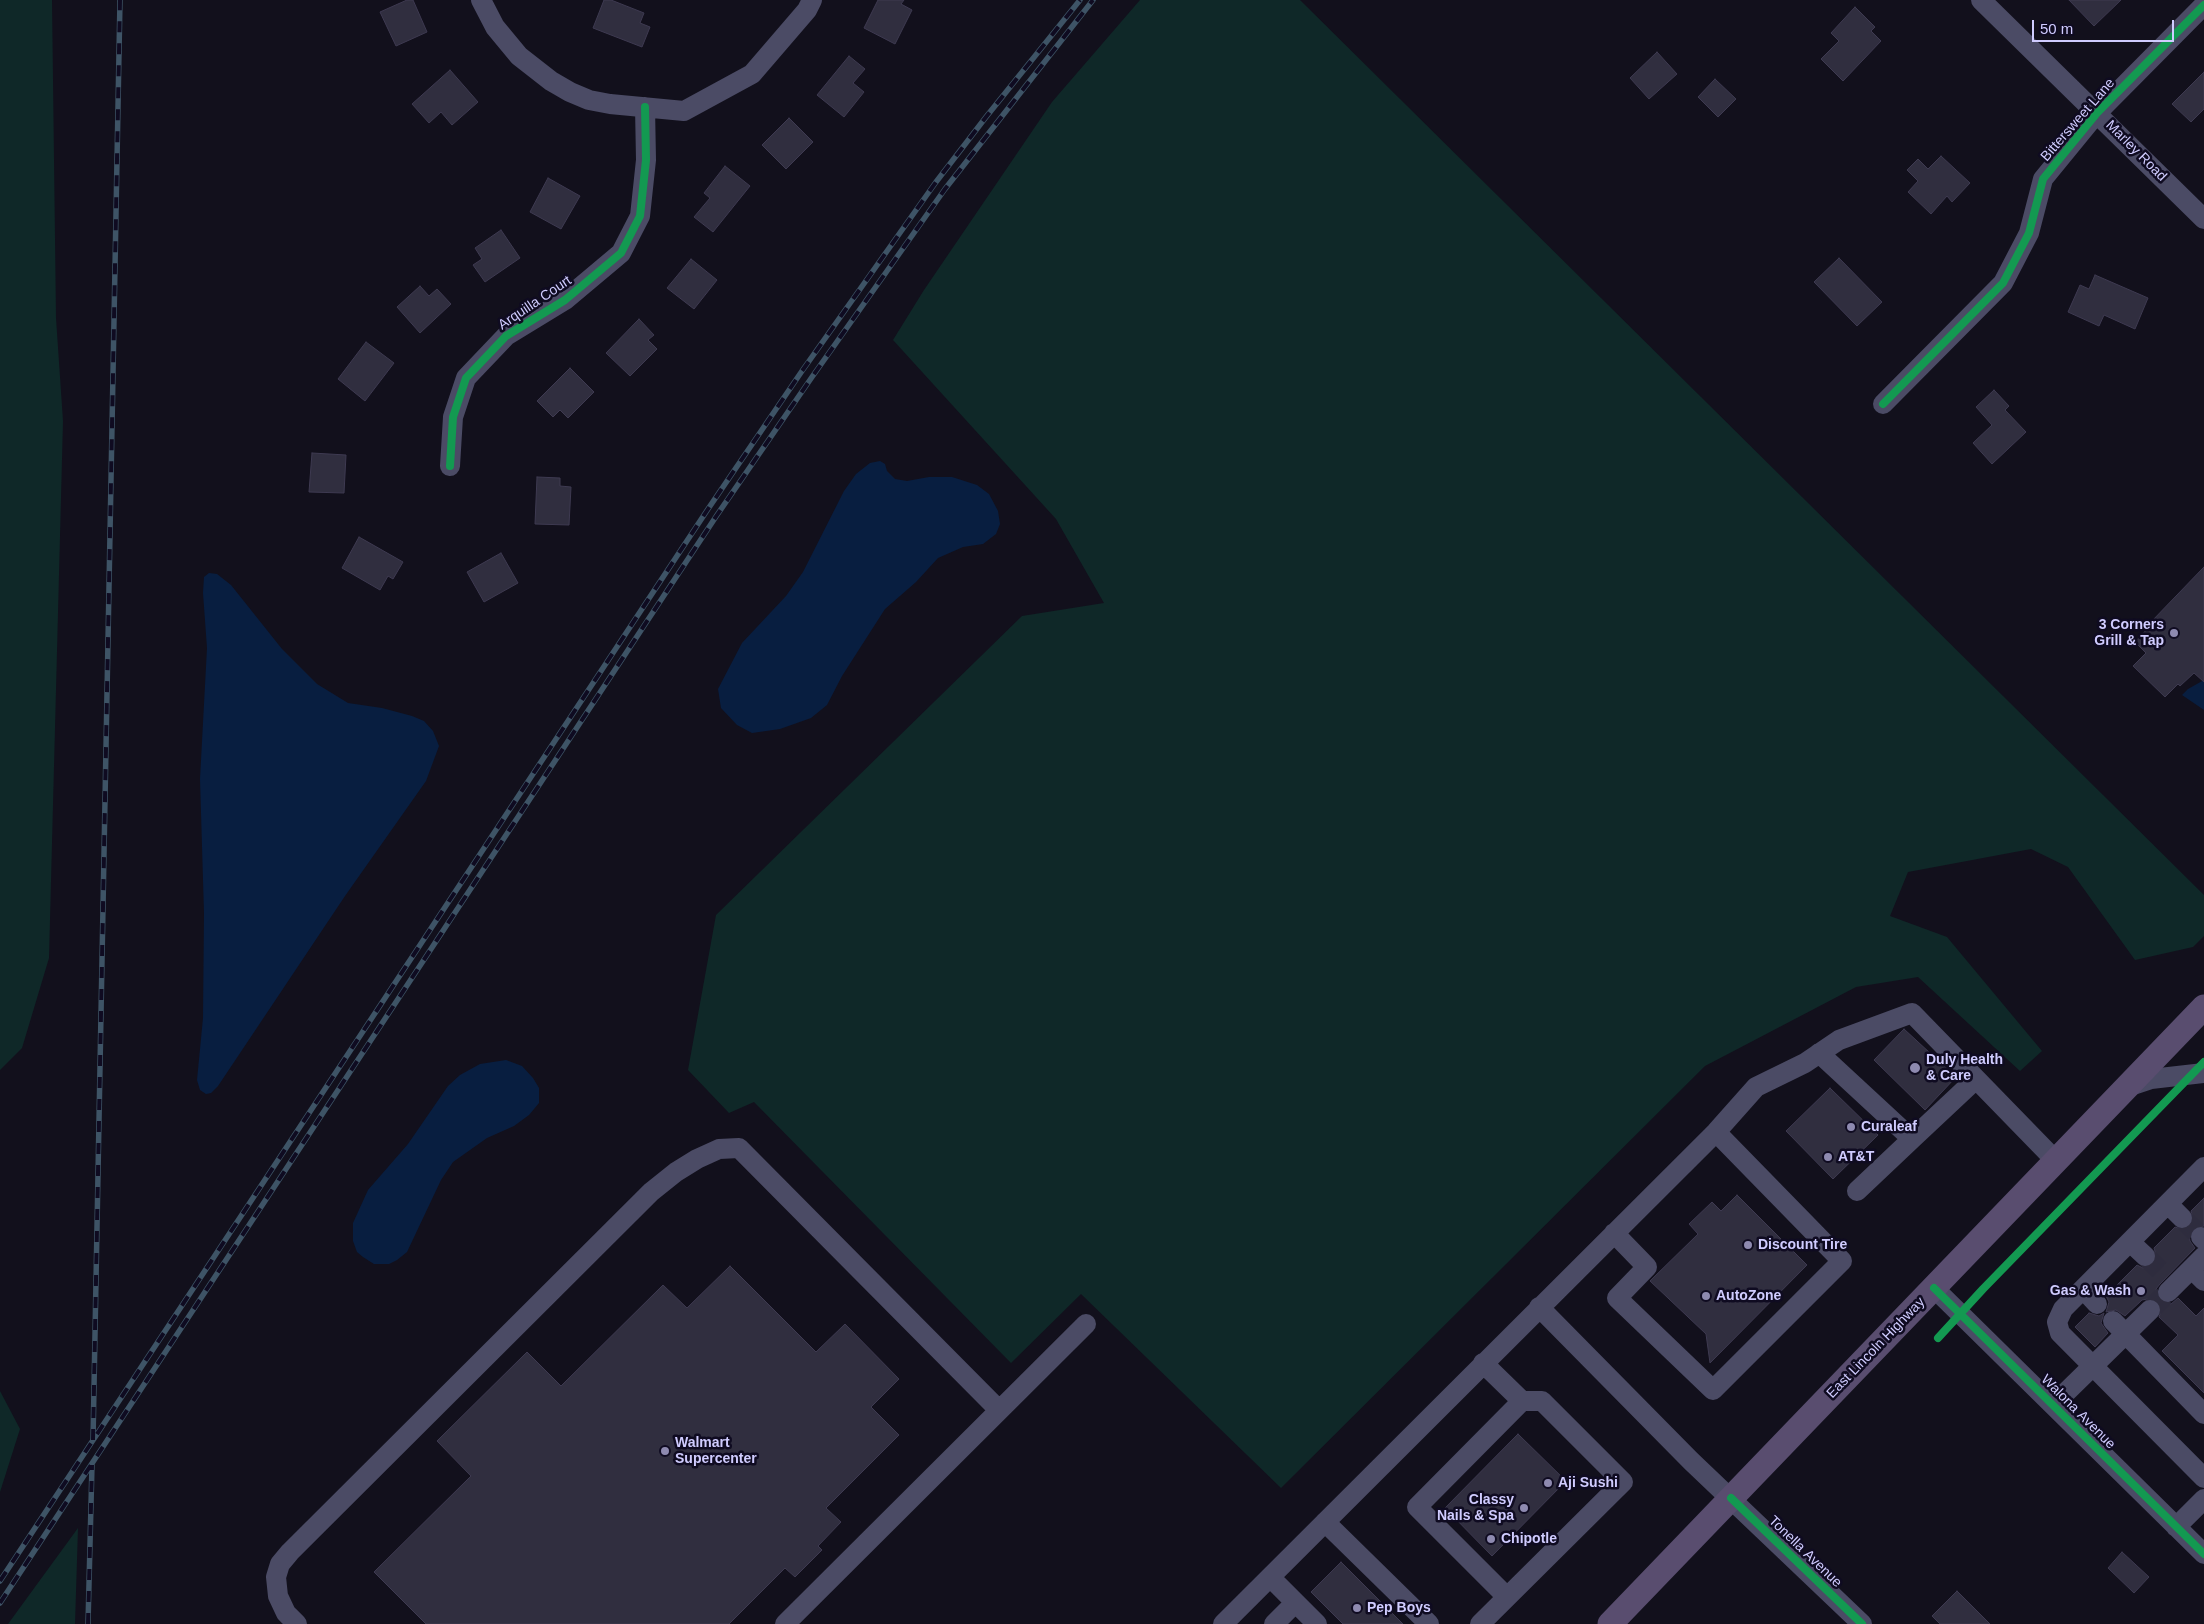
<!DOCTYPE html>
<html>
<head>
<meta charset="utf-8">
<style>
	body { margin:0 }
	#map { position:relative; width:2204px; height:1624px; overflow:hidden; background:#12101c; font-family:Helvetica,sans-serif }
	canvas { display:block }
	.scale { position:absolute; left:2032px; top:20px; width:142px; height:22px; box-sizing:border-box; border:2px solid #d0ccff; border-top:0; padding-left:6px; font-size:15px; line-height:18px; white-space:nowrap; color:#d0ccff; -webkit-text-stroke:4px #0f0b21; paint-order:stroke }
</style>
</head>
<body>
<div id="map">
<canvas width="2204" height="1624"></canvas>
<div class="scale">50 m</div>
</div>
<script>
const context = document.querySelector('canvas').getContext('2d');
context.lineJoin = 'round';
function fillPath(path, color) { context.fillStyle = color; context.fill(path, 'evenodd'); }
const toPath = rows => new Path2D(rows.map(r => 'M' + r).join(''));
function trace(path, color, width, dash) { context.strokeStyle = color; context.lineWidth = width; context.lineCap = dash ? 'butt' : 'round'; context.setLineDash(dash || []); context.stroke(path); }
function label(font, color, halo, rows, align = 'center') {
  context.font = font + ' Helvetica,sans-serif'; context.lineWidth = 5; context.setLineDash([]); context.textBaseline = 'middle'; context.strokeStyle = halo; context.fillStyle = color; for (const [text, x, y, turn = 0] of rows) {
    context.save(); context.translate(x, y); context.rotate((+turn || 0) * Math.PI / 180); context.textAlign = isNaN(turn) ? turn : align; if (halo) context.strokeText(text, 0, 0); context.fillText(text, 0, 0); context.restore();
  }
}
fillPath(toPath([
	[0,0,52,0,56,318,63,421,49,958,22,1048,0,1070],
	[1140,0,1300,0,2204,895,2204,936,2193,947,2135,960,2068,867,2031,849,1908,872,1890,916,1947,937,2042,1051,2020,1071,1918,977,1856,987,1705,1066,1281,1488,1081,1294,1011,1363,754,1102,729,1113,688,1070,716,915,1022,616,1104,603,1056,519,893,340,924,290,1052,102],
	[0,1391,20,1429,0,1492],
	[78,1528,75,1624,8,1624]
]), '#0f2828');
fillPath(toPath([
	[880,461,885,464,887,471,895,479,907,481,929,477,952,477,977,485,989,494,998,511,1000,524,996,534,983,544,963,547,938,558,916,582,885,609,842,676,827,705,811,718,780,729,752,733,737,725,721,708,718,689,742,643,786,596,803,572,844,491,856,474,870,463],
	[209,573,217,574,231,585,282,649,317,684,348,703,382,708,412,716,424,721,433,731,439,746,426,781,345,896,218,1086,211,1093,206,1094,200,1090,197,1080,203,1018,204,913,200,779,207,648,203,593,204,577],
	[2204,680,2204,710,2182,695,2188,689],
	[506,1060,522,1066,533,1078,539,1088,539,1103,529,1115,514,1126,487,1138,453,1162,441,1180,407,1252,397,1260,389,1264,374,1264,363,1257,357,1252,353,1241,353,1223,368,1190,408,1144,448,1086,460,1075,480,1064]
]), '#081e40');
const building = toPath([
	[407,0,413,0,427,32,396,46,380,12,407,0],
	[604,0,611,0,644,13,640,23,650,27,642,47,593,28,604,0],
	[878,0,904,0,901,4,912,10,895,44,864,28,878,0],
	[2069,0,2121,0,2094,26,2069,0],
	[1855,7,1875,27,1871,31,1881,41,1843,81,1821,59,1839,41,1831,33,1855,7],
	[1657,52,1677,74,1649,99,1630,78,1657,52],
	[849,56,865,69,853,83,864,92,844,117,817,95,849,56],
	[450,70,478,102,452,125,441,112,429,123,412,104,450,70],
	[2204,72,2204,109,2191,122,2172,104,2204,72],
	[1715,79,1736,99,1718,117,1698,97,1715,79],
	[789,118,813,142,786,169,762,145,789,118],
	[1941,156,1970,183,1952,202,1947,196,1931,214,1908,192,1918,181,1907,170,1918,159,1928,169,1941,156],
	[725,166,750,186,713,232,694,217,710,198,704,193,725,166],
	[548,178,580,196,561,229,530,212,548,178],
	[501,230,520,258,485,282,473,265,482,259,475,248,501,230],
	[1839,258,1882,302,1857,326,1814,282,1839,258],
	[691,259,717,280,694,309,667,288,691,259],
	[2095,275,2148,298,2135,329,2104,315,2099,326,2068,312,2080,285,2089,289,2095,275],
	[420,286,429,296,437,289,451,304,420,333,397,307,420,286],
	[639,319,654,335,648,340,657,349,630,376,606,353,639,319],
	[366,342,394,363,365,401,338,379,366,342],
	[570,368,594,392,568,418,560,410,553,417,537,401,570,368],
	[1994,390,2009,406,2005,410,2026,432,1992,464,1973,443,1992,425,1976,407,1994,390],
	[312,453,346,455,344,493,309,492,312,453],
	[537,477,560,478,560,486,571,487,569,525,535,524,537,477],
	[359,537,403,562,393,579,388,576,380,590,342,568,359,537],
	[501,553,518,583,484,602,467,572,501,553],
	[2204,567,2204,682,2194,673,2180,686,2178,684,2165,697,2133,666,2146,653,2135,642,2151,625,2150,623,2204,567],
	[1904,1029,1956,1077,1925,1110,1874,1060,1904,1029],
	[1830,1088,1878,1135,1833,1179,1786,1131,1830,1088],
	[1737,1195,1807,1265,1710,1363,1706,1334,1650,1281,1698,1234,1689,1224,1712,1202,1721,1211,1737,1195],
	[2204,1198,2204,1226,2193,1228,2189,1234,2190,1241,2195,1248,2160,1284,2156,1289,2157,1296,2160,1301,2171,1304,2178,1298,2196,1316,2204,1308,2204,1393,2162,1351,2178,1335,2159,1317,2162,1308,2158,1301,2153,1298,2142,1300,2125,1316,2116,1310,2106,1312,2109,1302,2106,1296,2137,1265,2143,1268,2153,1264,2157,1258,2154,1248,2175,1227,2185,1230,2190,1227,2194,1221,2191,1211,2204,1198],
	[730,1266,816,1352,845,1324,899,1379,871,1407,899,1435,826,1508,841,1522,818,1546,822,1550,795,1577,785,1568,729,1624,426,1624,374,1572,471,1476,437,1441,527,1352,561,1386,663,1285,687,1308,730,1266],
	[2089,1313,2099,1316,2104,1313,2101,1323,2108,1333,2095,1347,2075,1327,2089,1313],
	[1518,1434,1566,1481,1492,1556,1445,1508,1518,1434],
	[2122,1552,2149,1577,2134,1593,2108,1568,2122,1552],
	[1341,1562,1403,1624,1343,1624,1311,1592,1341,1562],
	[1957,1591,1990,1624,1940,1624,1932,1616,1957,1591]
]);
fillPath(building, '#302e3f');
trace(building, '#3e3a51', 1);
trace(toPath([
	[2182,1218,2201,1237],
	[2145,1256,2162,1272],
	[2150,1310,2168,1292]
]), '#2e2c3e', 20, [20, 10]);
trace(toPath([
	[481,0,495,27,519,56,551,81,570,92,589,100,610,104,684,111,752,74,807,10,812,0],
	[1981,0,2204,219],
	[1883,404,2003,283,2029,233,2043,179,2097,113,2204,5],
	[450,466,453,417,466,378,506,336,565,300,621,253,640,216,646,160,645,107],
	[1819,1053,1912,1139,1976,1079],
	[2127,1087,2151,1079,2204,1073],
	[2204,1167,2063,1309,2057,1322,2060,1333,2204,1478],
	[1857,1191,1912,1139],
	[2168,1204,2182,1218],
	[1614,1233,1647,1267,1617,1298,1713,1390,1842,1261,1716,1132],
	[2201,1237,2204,1240],
	[2130,1242,2145,1256],
	[2192,1269,2204,1281],
	[1934,1288,2204,1554],
	[2083,1289,2097,1304],
	[2168,1292,2204,1256],
	[1539,1307,1691,1461,1862,1624],
	[2113,1321,2204,1414],
	[2053,1405,2150,1310],
	[1325,1522,1429,1624],
	[2176,1527,2204,1499],
	[1270,1577,1317,1624],
	[1507,1597,1417,1507,1522,1401],
	[297,1624,286,1613,278,1596,276,1577,280,1564,290,1552,651,1192,676,1172,697,1159,719,1149,739,1148,999,1410],
	[785,1624,1086,1324],
	[1223,1624,1716,1132,1756,1087,1805,1063,1839,1040,1912,1013,2055,1160],
	[1274,1624,1295,1603],
	[1480,1624,1623,1482,1542,1401,1522,1401,1483,1363]
]), '#4b4b65', 20);
trace(toPath([
	[1610,1624,2204,1007]
]), '#594d6f', 25);
const rail = toPath([
	[93,1440,120,0],
	[0,1581,708,509,802,371,936,182,986,117,1080,0],
	[0,1603,717,515,812,377,945,189,1093,0],
	[88,1624,92,1465]
]);
trace(rail, '#3e5466', 5.5);
trace(rail, '#0f0b21', 4, [11]);
trace(toPath([
	[1883,404,2003,283,2029,233,2043,179,2097,113,2204,5],
	[450,466,453,417,466,378,506,336,565,300,621,253,640,216,646,160,645,107],
	[1934,1288,2204,1554],
	[1938,1338,1983,1289,2204,1062],
	[1731,1498,1862,1624]
]), '#139951', 8);
for (const [x, y, r, color] of [
	[2174,633,5,"#8e8ab0"],
	[1915,1068,6,"#8e8ab0"],
	[1851,1127,5,"#8e8ab0"],
	[1828,1157,5,"#8e8ab0"],
	[1748,1245,5,"#8e8ab0"],
	[2141,1291,5,"#8e8ab0"],
	[1706,1296,5,"#8e8ab0"],
	[665,1451,5,"#8e8ab0"],
	[1548,1483,5,"#8e8ab0"],
	[1524,1508,5,"#8e8ab0"],
	[1491,1539,5,"#8e8ab0"],
	[1357,1608,5,"#8e8ab0"]
]) { const dot = new Path2D(); dot.arc(x, y, r, 0, 2 * Math.PI); context.fillStyle = color; context.fill(dot); trace(dot, '#0f0b21', 2); }
label('14px', '#d0ccff', '#0f0b21', [
	["Bittersweet Lane",2078,120,-49],
	["Marley Road",2136,151,45],
	["Arquilla Court",535,303,-34],
	["East Lincoln Highway",1876,1348,-46],
	["Walona Avenue",2078,1412,45],
	["Tonella Avenue",1805,1552,44]
]);
label('bold 14px', '#d0ccff', '#0f0b21', [
	["3 Corners",2164,625,"right"],
	["Grill & Tap",2164,641,"right"],
	["Duly Health",1926,1060],
	["& Care",1926,1076],
	["Curaleaf",1861,1127],
	["AT&T",1838,1157],
	["Discount Tire",1758,1245],
	["Gas & Wash",2131,1291,"right"],
	["AutoZone",1716,1296],
	["Walmart",675,1443],
	["Supercenter",675,1459],
	["Aji Sushi",1558,1483],
	["Classy",1514,1500,"right"],
	["Nails & Spa",1514,1516,"right"],
	["Chipotle",1501,1539],
	["Pep Boys",1367,1608]
], 'left');
</script>
</body>
</html>
